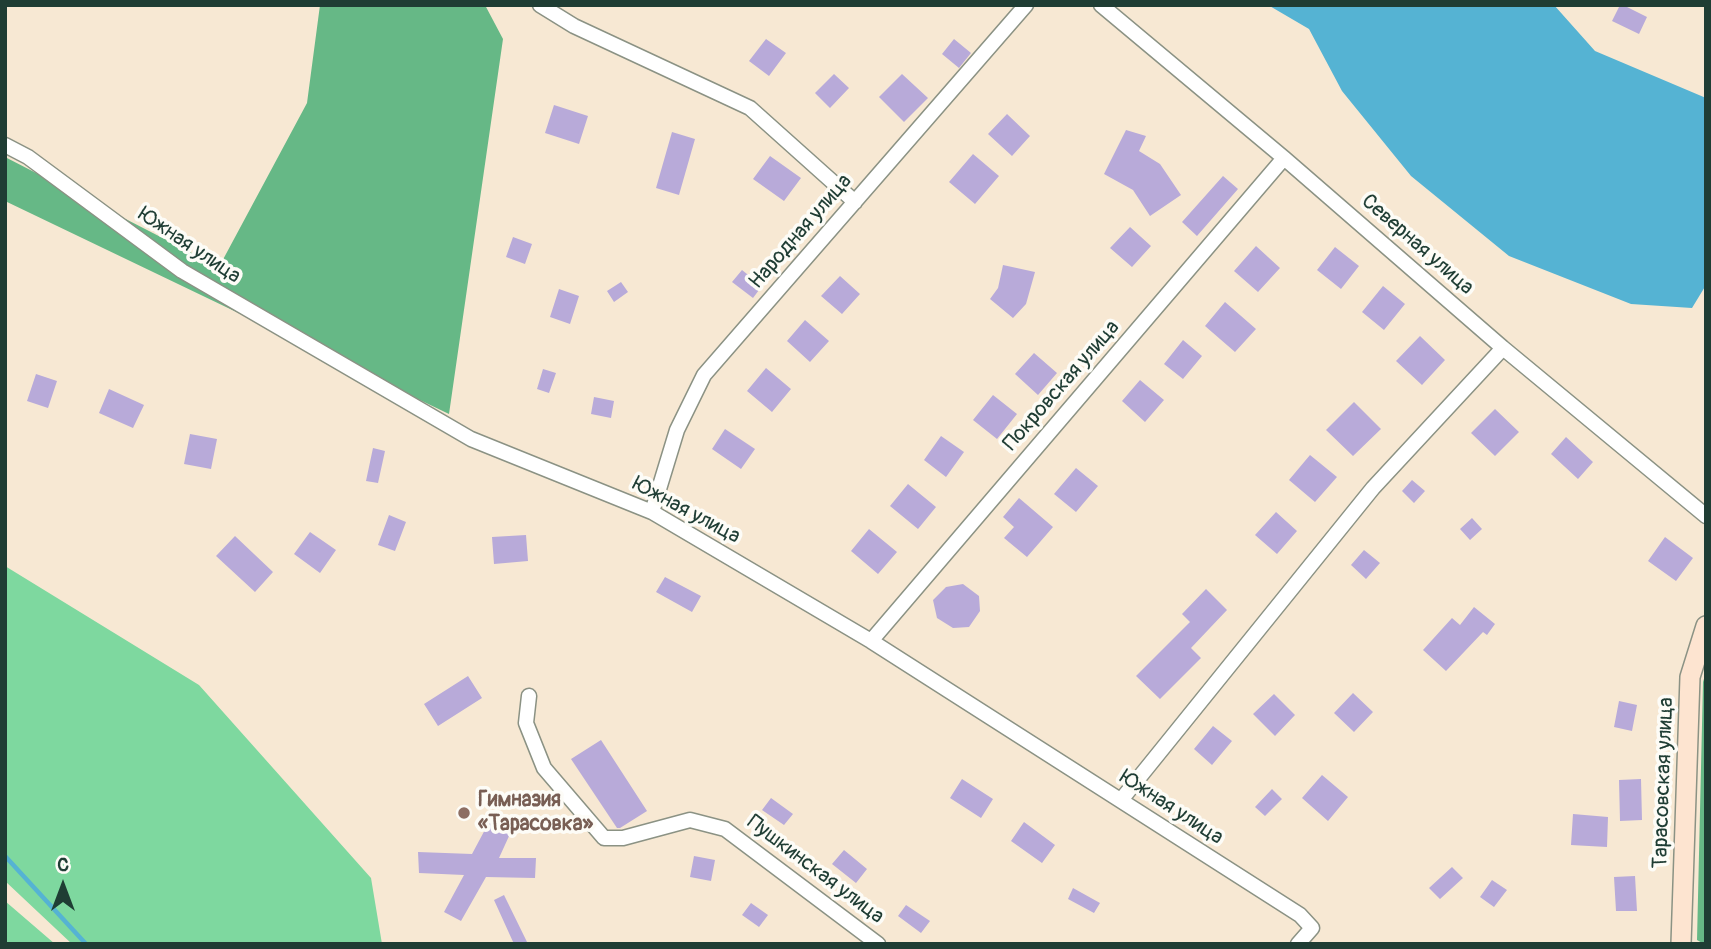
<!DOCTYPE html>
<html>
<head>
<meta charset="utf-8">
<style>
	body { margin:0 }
	#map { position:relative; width:1711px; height:949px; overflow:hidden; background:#f7e8d3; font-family:Pangolin,sans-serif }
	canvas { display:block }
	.frame { position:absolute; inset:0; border:7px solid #1f3d34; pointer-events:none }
	.north { position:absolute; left:28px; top:851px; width:70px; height:70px; -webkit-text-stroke:5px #fdfcf7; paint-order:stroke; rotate:0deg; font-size:19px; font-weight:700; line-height:28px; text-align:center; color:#1f3d34 }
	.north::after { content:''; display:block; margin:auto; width:24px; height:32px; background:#1f3d34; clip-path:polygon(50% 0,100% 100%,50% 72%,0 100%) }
</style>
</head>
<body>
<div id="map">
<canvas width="1711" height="949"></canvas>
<div class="frame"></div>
<div class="north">С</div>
</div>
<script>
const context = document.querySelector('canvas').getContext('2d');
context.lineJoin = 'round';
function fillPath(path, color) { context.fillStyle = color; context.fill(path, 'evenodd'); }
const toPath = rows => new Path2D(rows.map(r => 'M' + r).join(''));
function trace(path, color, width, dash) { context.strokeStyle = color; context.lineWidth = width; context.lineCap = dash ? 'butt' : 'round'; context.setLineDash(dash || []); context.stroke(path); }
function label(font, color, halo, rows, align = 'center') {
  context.font = font + ' Pangolin,sans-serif'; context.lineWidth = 7; context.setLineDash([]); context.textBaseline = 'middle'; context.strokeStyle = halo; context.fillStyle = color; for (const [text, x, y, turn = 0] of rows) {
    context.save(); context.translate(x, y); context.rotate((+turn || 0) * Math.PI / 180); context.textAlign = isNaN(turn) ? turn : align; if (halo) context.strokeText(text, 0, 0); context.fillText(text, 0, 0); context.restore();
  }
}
fillPath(toPath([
	[5,566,199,685,371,878,382,944,72,944,5,881],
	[5,901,55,944,5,944]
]), '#7ed89f');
fillPath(toPath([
	[320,5,485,5,503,39,449,414,5,201,5,157,219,267,307,103],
	[1706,672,1706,944,1704,944,1697,940,1703,682]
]), '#66b886');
fillPath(toPath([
	[1268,5,1554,5,1595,51,1706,98,1706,285,1692,308,1631,304,1509,256,1411,176,1342,91,1309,29]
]), '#55b3d3');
trace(toPath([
	[5,856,86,944]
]), '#55b3d3', 4.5);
fillPath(toPath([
	[1620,5,1623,5,1647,17,1639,34,1612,21],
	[766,39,786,53,769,76,749,61],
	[954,39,971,53,959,68,942,54],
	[834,74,849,88,830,108,815,93],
	[902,74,928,98,904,122,879,97],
	[554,105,588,116,579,144,545,133],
	[1007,114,1030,136,1012,156,988,134],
	[1126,130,1146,136,1139,151,1160,164,1181,195,1150,216,1133,190,1104,174],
	[672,132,695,139,679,195,656,188],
	[973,154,999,176,975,204,949,182],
	[770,156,801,178,784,201,753,179],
	[1223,176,1238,189,1197,236,1182,222],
	[1130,227,1151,246,1132,267,1110,248],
	[513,237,532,244,525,264,506,257],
	[1256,246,1280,268,1258,292,1234,271],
	[1335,247,1359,266,1341,289,1317,270],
	[1003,265,1035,272,1026,304,1013,318,990,299,998,288],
	[742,270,762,286,753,298,732,282],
	[840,276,860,294,842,314,821,296],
	[621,282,628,292,614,302,607,291],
	[1383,286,1405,304,1384,330,1362,312],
	[559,289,579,296,570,324,550,317],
	[1225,302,1256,329,1235,352,1205,326],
	[805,320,829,341,810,362,787,341],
	[1420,336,1445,360,1422,385,1396,361],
	[1183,340,1202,356,1183,379,1164,364],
	[1034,353,1057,373,1038,395,1015,374],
	[766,368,791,389,772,412,747,391],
	[543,369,556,373,549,393,537,389],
	[36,374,57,381,48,408,27,401],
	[1140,380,1164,400,1145,422,1122,401],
	[109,389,144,405,133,428,99,413],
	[993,395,1017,414,997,439,973,420],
	[594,397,614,401,611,418,591,414],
	[1354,402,1381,429,1353,456,1326,430],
	[1495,409,1519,432,1495,456,1471,433],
	[725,429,755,449,741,469,712,449],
	[190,434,217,439,211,469,184,464],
	[941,436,964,452,946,477,924,460],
	[1566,437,1593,462,1578,479,1551,454],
	[373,448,385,451,378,483,366,481],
	[1310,455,1337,477,1315,502,1289,480],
	[1076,468,1098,486,1076,512,1054,494],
	[1412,480,1425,491,1414,503,1402,491],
	[908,484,936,507,918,529,890,506],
	[1019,498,1053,527,1027,557,1004,538,1014,527,1003,517],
	[1276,512,1297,531,1277,554,1255,535],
	[389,515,406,522,395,551,378,545],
	[1472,518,1482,529,1470,540,1460,529],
	[869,529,897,552,878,574,851,551],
	[310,532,336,550,320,573,294,554],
	[526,535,528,561,494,564,492,537],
	[235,536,273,572,255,592,216,556],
	[1665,537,1693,558,1676,581,1648,561],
	[1364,550,1380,563,1366,579,1351,565],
	[665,577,701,596,692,612,656,592],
	[963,584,979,596,980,611,969,627,953,628,937,618,933,600,946,587],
	[1206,589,1227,610,1191,648,1201,658,1160,699,1136,676,1190,622,1182,614],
	[1474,607,1495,624,1487,635,1483,632,1446,671,1423,650,1452,618,1460,625],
	[468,676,482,698,438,726,424,704],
	[1353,693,1373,712,1354,732,1334,713],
	[1274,694,1295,715,1275,736,1253,714],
	[1619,701,1637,705,1632,731,1614,727],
	[1213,726,1232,741,1212,765,1194,749],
	[601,740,647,811,620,828,617,828,571,759],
	[1322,775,1348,797,1328,821,1302,798],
	[962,779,993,799,981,818,950,798],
	[1641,779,1642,820,1620,821,1619,780],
	[1272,789,1282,799,1265,816,1255,807],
	[771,798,793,814,784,825,762,810],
	[495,811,515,823,499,858,536,858,535,878,486,877,461,921,444,912,464,875,419,873,418,852,472,854],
	[1573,814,1608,817,1607,847,1571,845],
	[1024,822,1055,845,1042,863,1011,841],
	[844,850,867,869,856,883,832,864],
	[694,856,715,860,711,881,690,877],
	[1452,867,1463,878,1440,899,1429,888],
	[1635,876,1637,911,1616,911,1614,877],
	[1492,880,1507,890,1494,907,1480,897],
	[1073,888,1100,903,1094,913,1068,899],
	[504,895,528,944,514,944,494,900],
	[751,903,768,915,759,927,742,915],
	[906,905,930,921,921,933,898,916]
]), '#b8aad9');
const street = toPath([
	[540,5,574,26,750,108,855,202],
	[1101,5,1284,158,1503,348,1706,516],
	[5,145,28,157,182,271,471,439,652,512,871,641,1300,915,1312,928,1298,944],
	[652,512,677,430,704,375,1026,5],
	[871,641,1284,158],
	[529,696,526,723,544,768,604,838,623,838,690,820,725,829,878,944],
	[1121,800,1373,488,1503,348]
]);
const secondary = toPath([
	[1681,944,1690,677,1706,626]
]);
trace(street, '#8b9284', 17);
trace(secondary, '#8b9284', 22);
trace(street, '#fff', 14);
trace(secondary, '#fde4d0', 19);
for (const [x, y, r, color] of [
	[464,813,7,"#8d6e63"]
]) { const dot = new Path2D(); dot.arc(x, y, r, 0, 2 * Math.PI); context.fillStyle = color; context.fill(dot); trace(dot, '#fdfcf7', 2.5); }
label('21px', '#1f3d34', '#fdfcf7', [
	["Народная улица",801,232,-49],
	["Северная улица",1417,245,41],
	["Южная улица",189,246,34],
	["Покровская улица",1062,386,-49],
	["Южная улица",686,511,28],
	["Тарасовская улица",1664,783,-88],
	["Южная улица",1171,808,33],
	["Пушкинская улица",815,870,37]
]);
label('bold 21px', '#785e54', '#fdfcf7', [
	["Гимназия",478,801],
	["«Тарасовка»",478,825]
], 'left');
</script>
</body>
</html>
